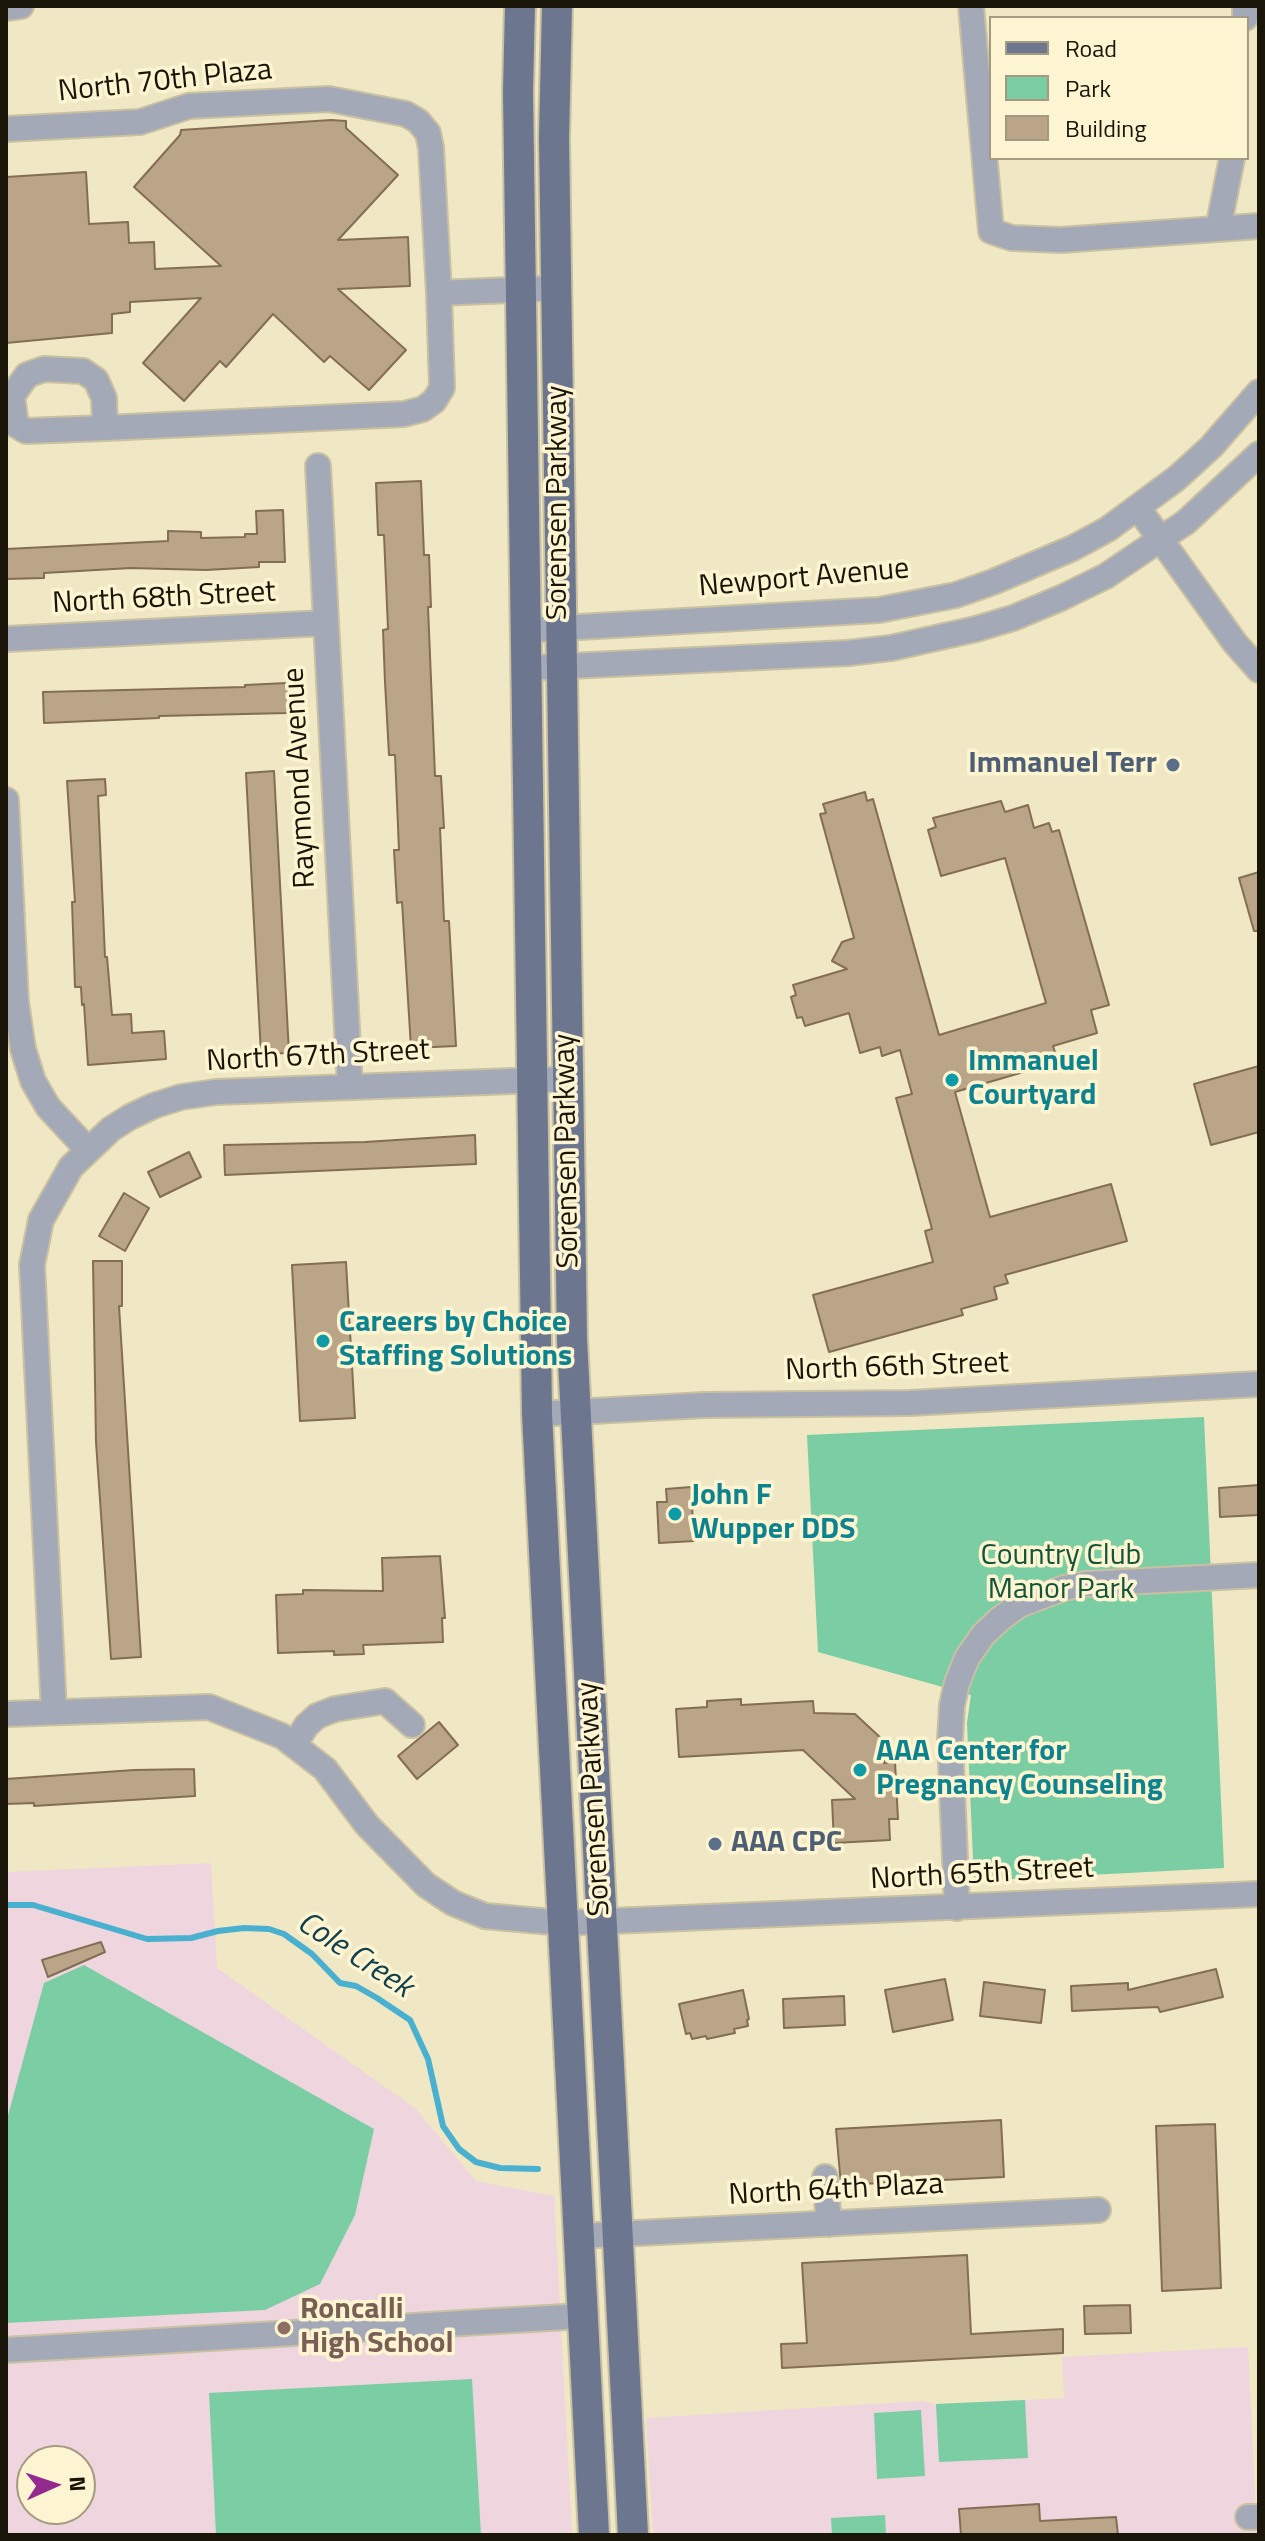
<!DOCTYPE html>
<html>
<head>
<meta charset="utf-8">
<style>
	body { margin:0 }
	#map { position:relative; width:1265px; height:2541px; overflow:hidden; background:#f0e7c4; font-family:"Titillium Web",sans-serif }
	canvas { display:block }
	.frame { position:absolute; inset:0; border:8px solid #191609; pointer-events:none }
	.legend { position:absolute; left:989px; top:16px; width:260px; height:144px; box-sizing:border-box; background:#fdf4d1; border:2px solid #a29b81; margin:0; padding:10px 14px; list-style:none; font-size:24px; color:#191609 }
	.legend li { display:flex; align-items:center; gap:16px; height:40px }
	.legend b { width:40px; border:2px solid #a29b81 }
	.north { position:absolute; left:16px; top:2445px; width:80px; height:80px; box-sizing:border-box; background:#fdf4d1; border:2px solid #a29b81; border-radius:50%; rotate:87deg; font-size:22px; font-weight:700; line-height:32px; text-align:center; color:#191609 }
	.north::after { content:''; display:block; margin:auto; width:28px; height:36px; background:#932a8f; clip-path:polygon(50% 0,100% 100%,50% 72%,0 100%) }
</style>
</head>
<body>
<div id="map">
<canvas width="1265" height="2541"></canvas>
<div class="frame"></div>
<ul class="legend">
<li><b style="height:10px;background:#6c768e"></b>Road</li>
<li><b style="height:22px;background:#7bcda4"></b>Park</li>
<li><b style="height:22px;background:#bba589"></b>Building</li>
</ul>
<div class="north">N</div>
</div>
<script>
const context = document.querySelector('canvas').getContext('2d');
context.lineJoin = 'round';
function fillPath(path, color) { context.fillStyle = color; context.fill(path, 'evenodd'); }
const toPath = rows => new Path2D(rows.map(r => 'M' + r).join(''));
function trace(path, color, width, dash) { context.strokeStyle = color; context.lineWidth = width; context.lineCap = dash ? 'butt' : 'round'; context.setLineDash(dash || []); context.stroke(path); }
function label(font, color, halo, rows, align = 'center') {
  context.font = font + ' "Titillium Web",sans-serif'; context.lineWidth = 7; context.setLineDash([]); context.textBaseline = 'middle'; context.strokeStyle = halo; context.fillStyle = color; for (const [text, x, y, turn = 0] of rows) {
    context.save(); context.translate(x, y); context.rotate((+turn || 0) * Math.PI / 180); context.textAlign = isNaN(turn) ? turn : align; if (halo) context.strokeText(text, 0, 0); context.fillText(text, 0, 0); context.restore();
  }
}
fillPath(toPath([
	[211,1863,217,1968,416,2109,476,2181,554,2196,572,2535,6,2535,6,1872],
	[32,2461,80,2461,80,2509,32,2509],
	[1248,2347,1257,2535,653,2535,646,2418,922,2401,936,2404,1064,2398,1062,2357]
]), '#eed5de');
fillPath(toPath([
	[1204,1417,1224,1868,974,1881,967,1723,971,1695,818,1652,807,1435],
	[84,1965,374,2129,355,2215,320,2284,265,2310,6,2323,6,2123,44,1983],
	[472,2379,481,2535,216,2535,209,2393],
	[1025,2400,1028,2458,939,2462,936,2404],
	[921,2410,925,2476,877,2479,874,2413],
	[885,2515,886,2535,832,2535,831,2518]
]), '#7bcda4');
trace(toPath([
	[6,1905,33,1905,147,1939,191,1938,218,1931,244,1928,269,1929,284,1934,312,1954,340,1983,356,1986,377,1998,410,2020,428,2059,443,2126,459,2149,476,2162,500,2168,538,2169]
]), '#4ab0d0', 6);
const building = toPath([
	[331,120,346,121,346,128,398,175,338,240,408,237,410,286,338,289,406,350,369,390,330,356,324,362,273,314,226,367,220,361,184,401,143,363,201,298,130,302,130,312,112,314,112,333,6,343,6,177,86,172,89,224,128,222,129,243,154,242,155,269,221,266,134,187,180,135,181,130,331,120],
	[421,481,424,555,429,555,431,607,428,607,435,776,441,776,444,828,440,828,444,921,449,921,456,1046,411,1048,402,902,397,903,394,850,399,850,395,755,389,755,385,682,383,630,388,629,384,535,378,535,376,483,421,481],
	[283,510,285,562,259,562,259,567,206,570,131,568,44,573,44,578,6,579,6,549,168,541,168,531,201,532,201,538,245,537,245,534,257,534,256,511,283,510],
	[287,683,288,713,159,716,159,718,44,723,43,692,245,687,245,685,287,683],
	[274,771,289,1053,261,1054,246,773,274,771],
	[105,779,106,795,98,796,105,957,107,957,112,1015,131,1014,132,1033,164,1031,166,1059,88,1065,84,1004,82,1005,81,987,75,987,72,902,75,902,67,781,105,779],
	[865,792,867,801,873,799,939,1035,1046,1003,1005,858,941,876,928,830,936,827,933,818,1001,801,1005,812,1028,805,1034,828,1049,823,1052,832,1059,830,1109,1005,1091,1010,1097,1033,1053,1046,1058,1062,955,1092,990,1217,1111,1184,1127,1241,1005,1275,1008,1283,994,1287,997,1299,961,1309,963,1315,829,1352,813,1295,933,1262,925,1231,932,1229,896,1098,912,1094,900,1050,882,1056,880,1047,860,1053,849,1013,805,1026,802,1017,797,1018,791,997,796,995,793,985,847,969,832,961,842,942,854,938,820,814,826,813,823,804,865,792],
	[1259,872,1259,931,1254,931,1239,878,1259,872],
	[1259,1066,1259,1132,1211,1145,1194,1084,1259,1066],
	[475,1135,476,1164,225,1175,224,1145,365,1142,475,1135],
	[189,1152,201,1177,160,1197,148,1172,189,1152],
	[124,1193,149,1208,125,1251,99,1236,124,1193],
	[93,1261,122,1261,122,1306,119,1306,141,1657,111,1659,96,1442,93,1261],
	[346,1262,355,1418,300,1421,292,1265,346,1262],
	[1259,1485,1259,1515,1220,1517,1219,1488,1259,1485],
	[691,1487,694,1541,659,1543,657,1502,667,1502,666,1489,691,1487],
	[440,1556,445,1618,442,1618,443,1642,363,1645,364,1654,334,1655,334,1651,278,1653,276,1595,303,1594,303,1590,383,1591,382,1558,440,1556],
	[741,1699,741,1705,813,1701,814,1713,855,1714,883,1740,884,1763,895,1762,898,1819,889,1819,890,1840,834,1843,832,1800,855,1799,803,1750,679,1757,676,1709,707,1707,707,1701,741,1699],
	[439,1722,458,1745,417,1779,398,1756,439,1722],
	[194,1769,195,1796,34,1806,34,1803,6,1804,6,1779,134,1770,194,1769],
	[101,1942,105,1952,48,1977,42,1960,101,1942],
	[1216,1969,1223,1997,1160,2012,1158,2007,1072,2011,1071,1986,1128,1983,1128,1990,1216,1969],
	[945,1979,953,2020,893,2032,885,1990,945,1979],
	[984,1982,1045,1990,1041,2023,980,2016,984,1982],
	[743,1990,749,2019,747,2020,748,2026,734,2029,735,2033,707,2039,706,2036,692,2039,690,2033,686,2034,679,2004,743,1990],
	[844,1996,845,2025,784,2028,783,1999,844,1996],
	[1001,2120,1004,2177,841,2185,836,2129,1001,2120],
	[1215,2124,1221,2288,1162,2291,1156,2126,1215,2124],
	[967,2255,971,2334,1063,2329,1063,2353,782,2368,781,2344,807,2343,802,2263,967,2255],
	[1130,2305,1131,2333,1085,2334,1084,2306,1130,2305],
	[1039,2504,1040,2521,1116,2517,1118,2535,961,2535,959,2509,1039,2504]
]);
fillPath(building, '#bba589');
trace(building, '#836e54', 2);
const minor = toPath([
	[971,6,991,231,1012,238,1061,240,1259,226],
	[1245,6,1245,18],
	[6,8,21,6],
	[6,129,140,122,189,106,329,99,406,114,418,121,428,133,431,148,439,293,557,288],
	[1218,229,1232,158],
	[105,428,104,398,96,380,83,371,44,369,27,375,12,396,16,425,26,431,105,428,404,414,423,409,434,401,442,388,439,293],
	[318,466,350,1087],
	[1138,508,1235,643,1259,670],
	[526,630,879,610,956,595,993,582,1073,548,1108,529,1177,478,1211,447,1259,392],
	[6,639,325,623],
	[526,668,848,653,891,648,976,629,1013,618,1061,598,1106,576,1186,522,1259,454],
	[6,800,16,1002,23,1049,33,1081,48,1107,88,1150],
	[537,1414,705,1405,910,1403,1259,1384],
	[54,1712,32,1265,41,1220,71,1167,111,1129,130,1117,153,1106,181,1097,216,1092,567,1079],
	[6,1714,209,1707,282,1736,325,1769,367,1825,426,1885,453,1903,485,1916,563,1923,1259,1894],
	[295,1744,306,1726,317,1716,335,1709,385,1701,412,1725],
	[957,1908,950,1740,952,1705,957,1683,967,1658,983,1635,1000,1619,1019,1605,1064,1588,1086,1584,1259,1575],
	[825,2177,829,2224],
	[578,2236,1098,2210],
	[6,2350,582,2316],
	[1248,2517,1259,2517]
]);
const major = toPath([
	[520,6,518,91,537,1414,594,2535],
	[557,6,554,138,572,1339,633,2535]
]);
trace(minor, '#c9c1a2', 28);
trace(major, '#c9c1a2', 34);
trace(minor, '#a3a9b7', 24);
trace(major, '#6c768e', 30);
for (const [x, y, r, color] of [
	[1173,765,8,"#5c6f8a"],
	[952,1080,8,"#0f9aa8"],
	[323,1341,8,"#0f9aa8"],
	[675,1514,8,"#0f9aa8"],
	[860,1770,8,"#0f9aa8"],
	[715,1844,8,"#5c6f8a"],
	[284,2328,8,"#8d6e63"]
]) { const dot = new Path2D(); dot.arc(x, y, r, 0, 2 * Math.PI); context.fillStyle = color; context.fill(dot); trace(dot, '#fdf4d1', 3); }
label('30px', '#191609', '#fdf4d1', [
	["North 70th Plaza",165,82,-6],
	["Sorensen Parkway",559,503,-90],
	["Newport Avenue",804,579,-5],
	["North 68th Street",164,599,-3],
	["Raymond Avenue",301,778,-93],
	["North 67th Street",318,1057,-3],
	["Sorensen Parkway",568,1151,-91],
	["North 66th Street",897,1368,-2],
	["Sorensen Parkway",595,1799,-93],
	["North 65th Street",982,1875,-3],
	["North 64th Plaza",836,2191,-3]
]);
label('bold 30px', '#4e5e75', '#fdf4d1', [
	["Immanuel Terr",1157,765],
	["AAA CPC",731,1844,"left"]
], 'right');
label('bold 30px', '#0d838f', '#fdf4d1', [
	["Immanuel",968,1063],
	["Courtyard",968,1097],
	["Careers by Choice",339,1324],
	["Staffing Solutions",339,1358],
	["John F",691,1497],
	["Wupper DDS",691,1531],
	["AAA Center for",876,1753],
	["Pregnancy Counseling",876,1787]
], 'left');
label('30px', '#125539', '#fdf4d1', [
	["Country Club",1061,1557],
	["Manor Park",1061,1591]
]);
label('bold 30px', '#785e54', '#fdf4d1', [
	["Roncalli",300,2311],
	["High School",300,2345]
], 'left');
label('italic 32px', '#13404e', '#fdf4d1', [
	["Cole Creek",354,1956,33]
]);
</script>
</body>
</html>
